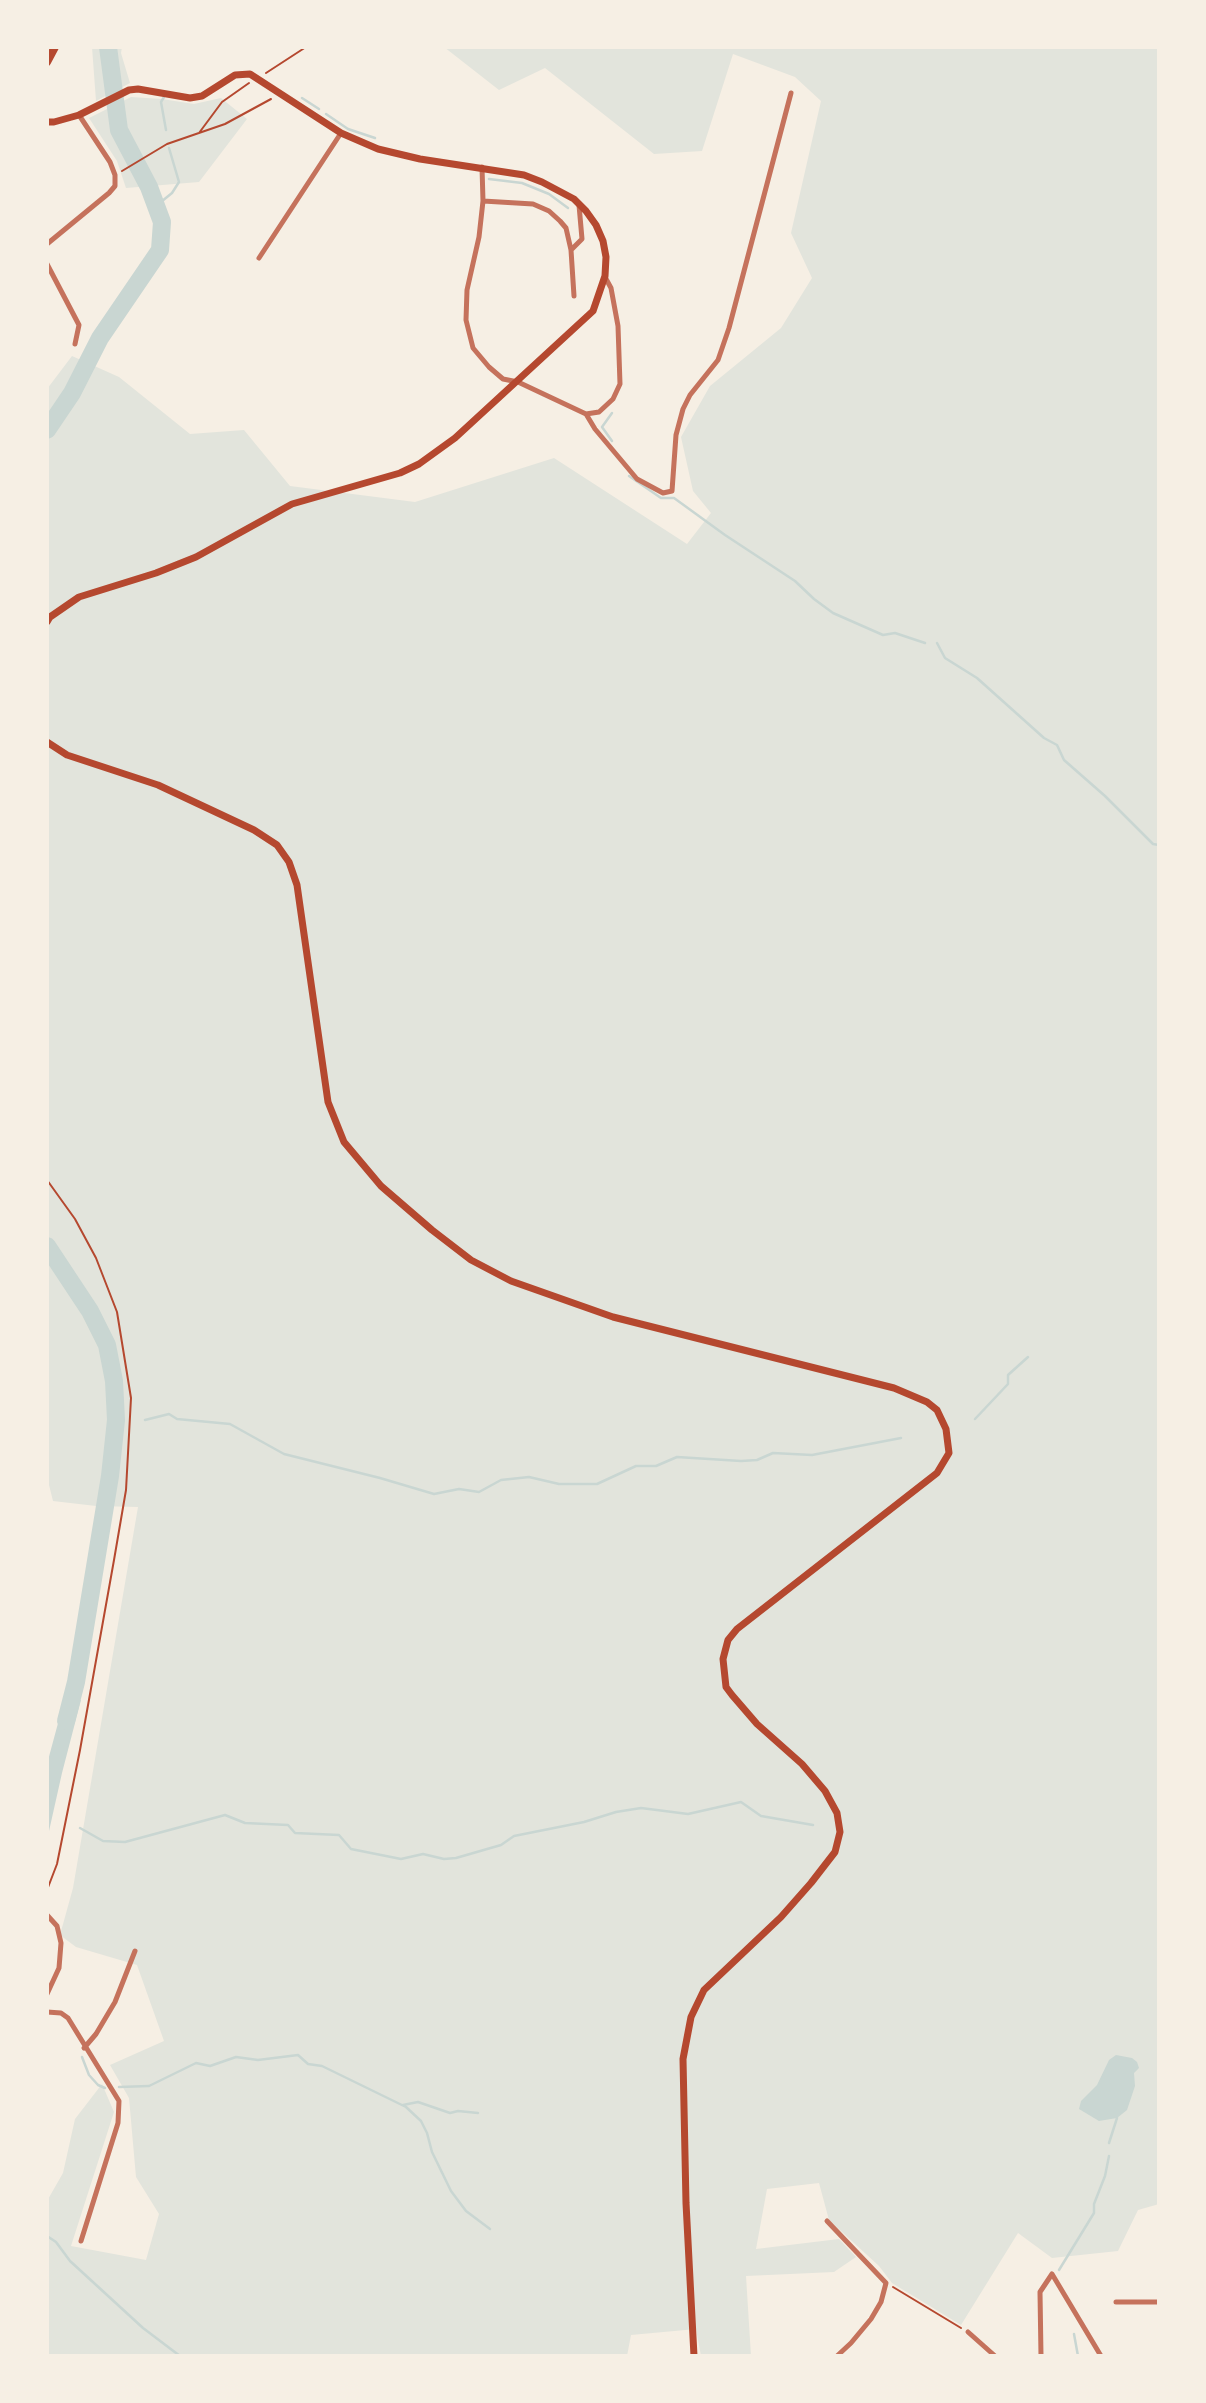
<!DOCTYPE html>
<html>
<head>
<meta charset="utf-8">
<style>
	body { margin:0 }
	#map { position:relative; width:1206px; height:2403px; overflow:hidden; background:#f6efe4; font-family:"Fira Sans Condensed",sans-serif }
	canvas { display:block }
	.frame { position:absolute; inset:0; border:49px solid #f6efe4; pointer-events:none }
</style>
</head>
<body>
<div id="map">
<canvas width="1206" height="2403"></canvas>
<div class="frame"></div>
</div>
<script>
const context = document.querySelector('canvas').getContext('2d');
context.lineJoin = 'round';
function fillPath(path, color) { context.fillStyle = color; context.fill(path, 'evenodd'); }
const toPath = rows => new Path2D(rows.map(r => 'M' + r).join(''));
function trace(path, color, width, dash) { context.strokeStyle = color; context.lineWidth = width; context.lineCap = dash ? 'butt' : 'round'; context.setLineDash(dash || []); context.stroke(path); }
fillPath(toPath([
	[92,47,122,47,121,53,130,83,96,101],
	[444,47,1159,47,1159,2204,1138,2210,1118,2251,1052,2258,1018,2233,961,2325,892,2283,879,2266,829,2220,819,2183,767,2189,756,2249,839,2239,856,2257,834,2272,746,2276,751,2356,701,2356,696,2329,631,2335,627,2356,47,2356,47,2201,63,2173,75,2119,102,2084,114,2112,71,2246,146,2260,159,2214,136,2177,129,2098,110,2065,164,2041,137,1965,76,1947,60,1935,73,1888,138,1507,96,1506,53,1501,47,1477,47,389,72,356,119,377,190,434,244,430,290,486,415,502,554,458,687,544,711,513,693,491,681,437,710,386,781,328,812,278,791,233,821,101,795,77,733,54,702,151,654,154,545,68,499,90],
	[131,97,162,99,194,104,221,98,247,119,199,182,126,188,117,161,89,118]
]), '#e2e4dc');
fillPath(toPath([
	[81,1700,62,1773,47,1840,47,1764,64,1701],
	[1116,2055,1132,2058,1137,2062,1139,2068,1134,2073,1135,2086,1127,2110,1117,2118,1099,2121,1079,2109,1081,2101,1097,2085,1109,2060]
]), '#c9d6d2');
trace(toPath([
	[164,97,161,102,166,130],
	[302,98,319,109],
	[326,114,348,129,375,138],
	[489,179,522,183,549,194,568,208],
	[156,206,172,193,179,182,169,148],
	[612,441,602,427,612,413],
	[629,476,661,498,674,498,725,535,795,581,814,599,833,613,883,635,895,633,925,643],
	[937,643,945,658,977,678,1044,738,1057,745,1064,760,1105,796,1153,844,1159,845],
	[975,1419,1008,1384,1008,1375,1028,1357],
	[145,1420,169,1414,177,1419,230,1424,284,1454,380,1478,434,1494,459,1489,479,1492,501,1480,529,1477,559,1484,597,1484,636,1466,656,1466,677,1457,741,1461,757,1460,773,1453,812,1455,901,1438],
	[80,1828,103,1841,125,1842,225,1815,245,1823,288,1825,295,1833,339,1835,351,1849,401,1859,423,1854,444,1859,456,1858,501,1845,514,1836,584,1822,616,1812,641,1808,688,1814,741,1802,761,1816,813,1825],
	[82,2057,89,2075,98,2085,105,2088],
	[119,2087,149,2086,196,2063,210,2066,236,2057,258,2060,298,2055,308,2064,322,2066,406,2107,421,2121,427,2133,432,2152,451,2191,466,2211,490,2229],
	[403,2105,418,2102,450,2113,458,2111,478,2113],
	[1109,2143,1117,2118],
	[47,2236,56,2242,70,2261,143,2328,180,2356],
	[1059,2270,1094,2213,1094,2204,1105,2176,1109,2156],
	[1074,2334,1078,2356]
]), '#c9d6d2', 2.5);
trace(toPath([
	[47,430,72,393,100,338,160,250,162,222,149,187,119,130,108,47],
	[47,1246,90,1311,107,1345,114,1381,116,1420,110,1476,76,1682,66,1721]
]), '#c9d6d2', 18);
trace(toPath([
	[266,73,306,47],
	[199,133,222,102,249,83],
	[122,171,167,144,225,124,271,99],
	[47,1180,75,1219,96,1258,117,1312,131,1398,126,1490,114,1560,80,1750,57,1864,47,1890],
	[893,2287,961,2328]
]), '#b5482f', 2);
trace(toPath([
	[482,167,483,201,479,237,467,290,466,320,473,348,489,367,503,379,518,382,586,414,595,429,637,479,663,493,672,491,676,435,683,409,690,395,718,360,729,328,791,93],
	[483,201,533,204,549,211,560,221,566,228,571,250,574,296],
	[47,244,109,193,115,186,115,175,110,162,79,115],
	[571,250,582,239,579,205],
	[259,258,341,133],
	[47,264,79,325,75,344],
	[586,414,599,412,613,399,620,384,618,326,611,288,605,277],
	[47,1915,57,1926,61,1943,59,1968,47,1994],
	[47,2012,61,2013,68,2018,119,2101,118,2123,81,2241],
	[84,2048,96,2034,115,2002,135,1951],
	[827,2221,886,2283,881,2302,871,2319,851,2343,837,2356],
	[1116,2302,1159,2302],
	[968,2332,995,2356],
	[1041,2356,1040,2292,1052,2274,1101,2356]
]), '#c5725c', 5);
trace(toPath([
	[47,122,54,122,79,115,129,90,138,89,190,98,202,96,235,75,250,74,341,133,378,149,420,159,524,175,542,182,574,199,586,211,596,225,603,241,606,257,605,276,593,311,455,438,419,464,400,473,292,504,196,557,156,573,79,597,50,617,47,622],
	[47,742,67,755,158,785,254,830,277,845,289,862,297,885,328,1102,344,1142,381,1186,432,1230,471,1260,511,1281,613,1317,894,1388,927,1402,937,1410,946,1429,949,1453,937,1473,737,1629,728,1640,723,1659,726,1687,732,1695,757,1724,802,1764,825,1791,837,1813,840,1832,835,1852,811,1883,781,1917,704,1990,691,2017,683,2059,686,2203,694,2356]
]), '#b5482f', 7);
trace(toPath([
	[47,62,55,47]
]), '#b5482f', 8);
</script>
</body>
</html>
